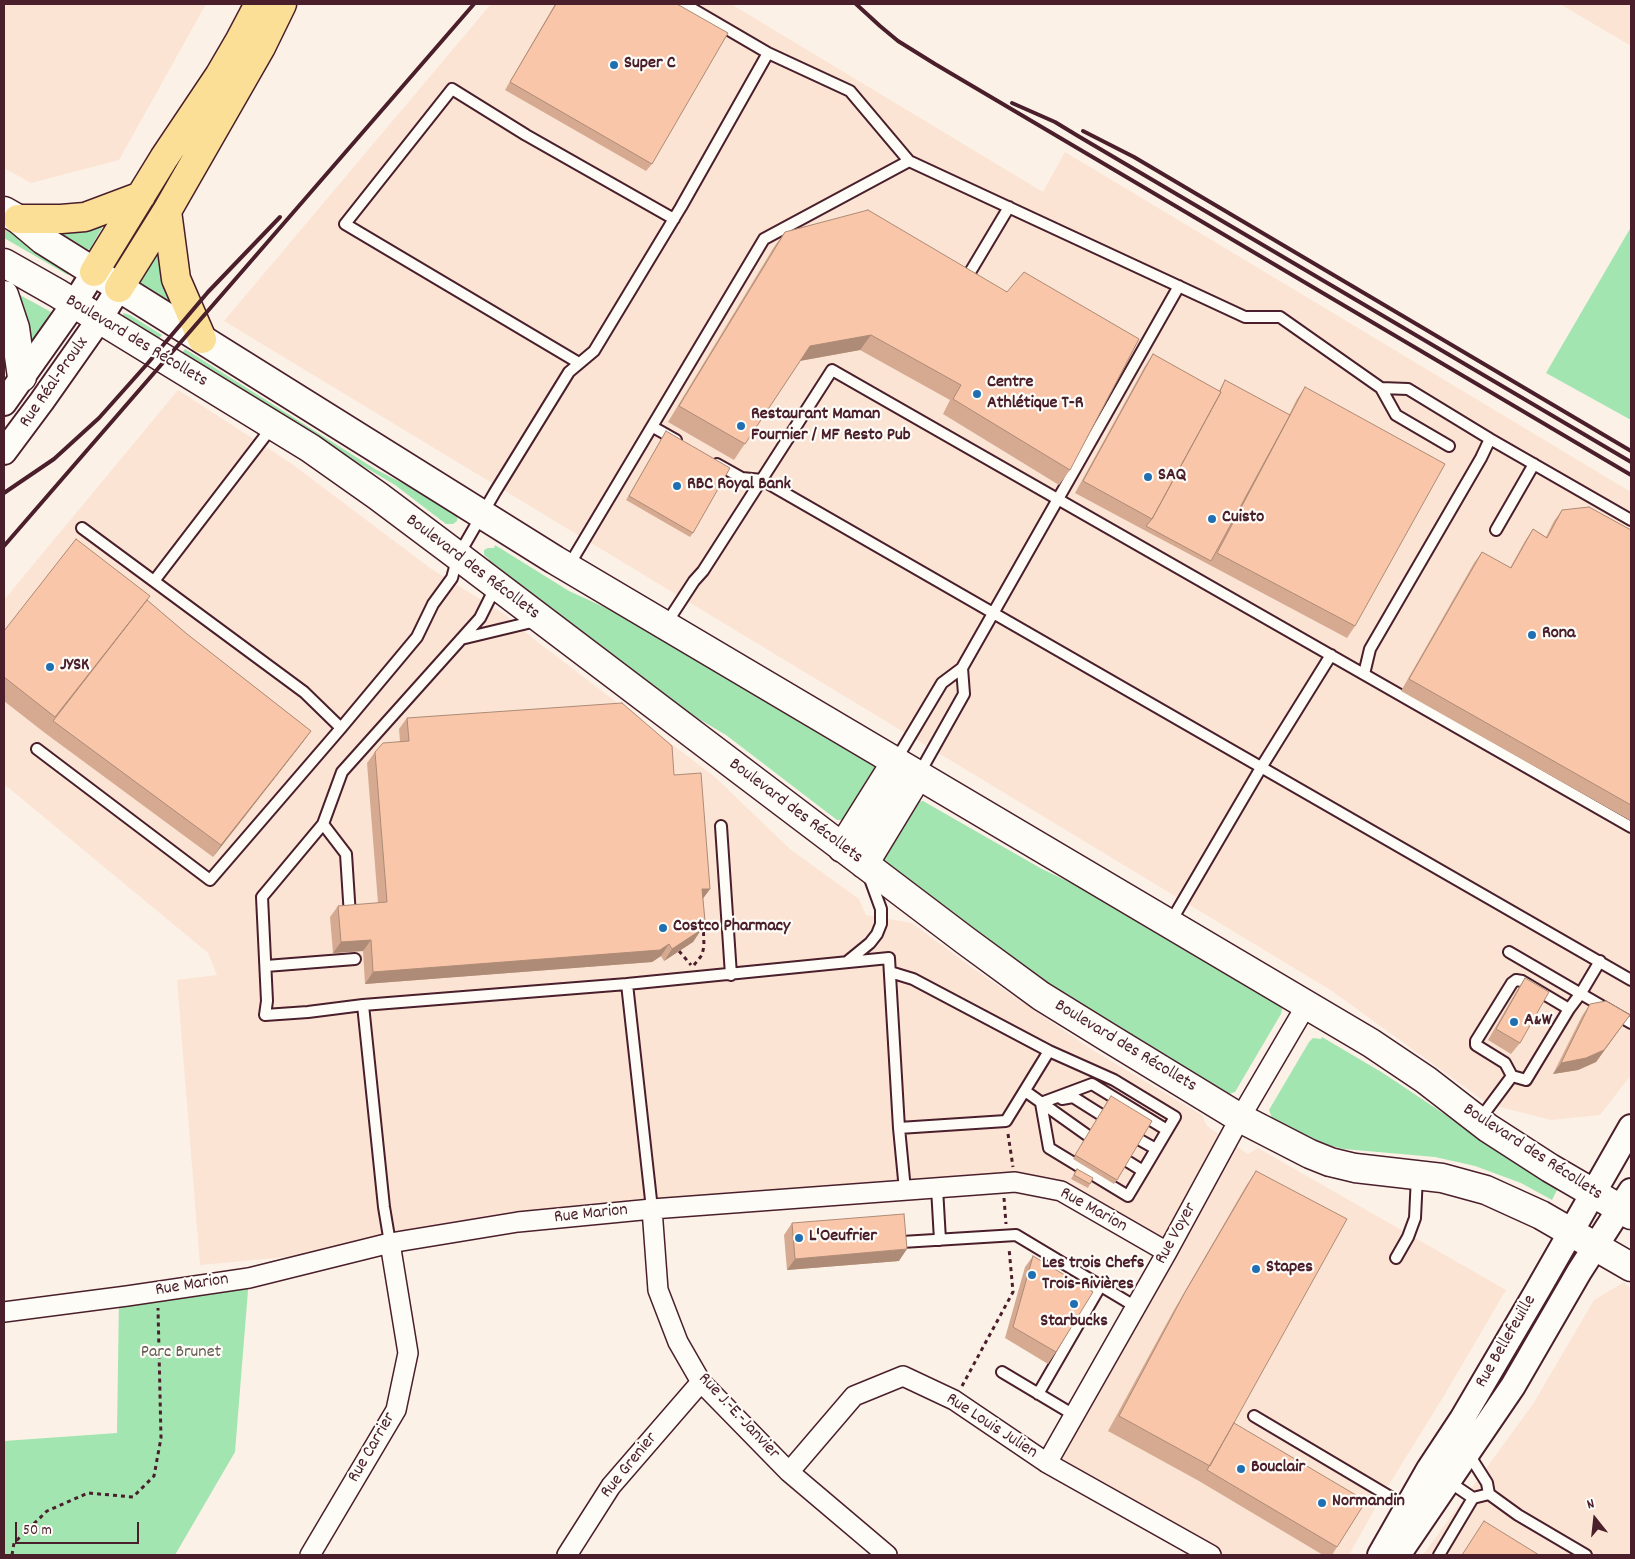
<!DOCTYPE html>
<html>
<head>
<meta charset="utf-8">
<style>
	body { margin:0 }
	#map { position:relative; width:1635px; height:1559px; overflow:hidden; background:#fcf1e7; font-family:Dekko,sans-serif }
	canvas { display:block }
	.frame { position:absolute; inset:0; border:5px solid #4a1f2b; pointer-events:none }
	.north { position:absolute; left:1570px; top:1494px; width:50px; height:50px; -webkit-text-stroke:4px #fdfcf7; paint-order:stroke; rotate:344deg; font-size:14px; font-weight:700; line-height:20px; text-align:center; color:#4a1f2b }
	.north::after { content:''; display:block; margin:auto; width:18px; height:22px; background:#4a1f2b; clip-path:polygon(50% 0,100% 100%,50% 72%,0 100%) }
	.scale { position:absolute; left:15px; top:1522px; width:124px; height:22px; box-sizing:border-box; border:2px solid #4a1f2b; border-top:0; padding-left:6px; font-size:15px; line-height:18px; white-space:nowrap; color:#4a1f2b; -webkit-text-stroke:4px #fdfcf7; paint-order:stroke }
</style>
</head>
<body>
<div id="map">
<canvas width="1635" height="1559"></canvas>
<div class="frame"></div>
<div class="north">N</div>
<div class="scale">50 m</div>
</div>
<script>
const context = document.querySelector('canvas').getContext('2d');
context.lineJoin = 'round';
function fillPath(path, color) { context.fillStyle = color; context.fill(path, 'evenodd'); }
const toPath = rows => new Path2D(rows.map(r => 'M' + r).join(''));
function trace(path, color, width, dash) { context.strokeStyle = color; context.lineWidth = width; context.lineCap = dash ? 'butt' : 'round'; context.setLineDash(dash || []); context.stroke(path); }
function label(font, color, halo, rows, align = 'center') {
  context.font = font + ' Dekko,sans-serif'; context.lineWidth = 4.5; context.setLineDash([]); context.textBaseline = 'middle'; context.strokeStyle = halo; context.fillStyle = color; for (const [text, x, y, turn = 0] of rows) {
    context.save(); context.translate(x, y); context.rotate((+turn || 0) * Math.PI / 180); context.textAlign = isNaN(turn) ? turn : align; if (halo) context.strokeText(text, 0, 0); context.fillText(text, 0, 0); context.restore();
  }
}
fillPath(toPath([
	[4,4,206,4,119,160,31,183,4,168],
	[491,4,731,4,1043,192,1065,152,1631,492,1631,1075,1600,1115,1551,1120,1488,1104,1332,991,224,321],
	[1560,4,1631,4,1631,46],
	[178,390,292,464,430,568,504,614,535,640,715,777,790,849,859,899,866,915,912,923,974,969,1094,1051,1202,1115,1207,1126,1248,1154,1258,1148,1506,1290,1445,1394,1382,1496,1349,1555,1211,1555,1047,1463,1167,1252,1061,1191,1002,1183,652,1209,382,1248,200,1265,177,980,217,975,208,953,4,784,4,600],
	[1624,1282,1631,1289,1631,1555,1423,1555,1533,1404,1594,1300]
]), '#fbe4d4');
fillPath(toPath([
	[100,222,103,226,90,249,86,251,48,228],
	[1631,227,1631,420,1546,373],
	[4,229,45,255,69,273,68,275,4,238],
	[160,248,173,298,172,306,141,286,140,283],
	[18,294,51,312,32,342,30,342],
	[123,313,130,315,162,335,155,344,123,318],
	[185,349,375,469,455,510,458,514,457,521,453,524,446,524,395,485,179,357],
	[495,545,569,591,652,629,877,765,878,770,846,820,837,820,726,735,653,692,486,564,489,559,484,555,484,550,488,548,494,548],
	[923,801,1042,869,1132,912,1283,1005,1281,1014,1235,1092,1226,1095,1086,1013,882,864,882,859,916,802],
	[1322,1037,1383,1073,1507,1156,1559,1186,1552,1200,1521,1183,1475,1166,1435,1157,1344,1149,1327,1145,1314,1142,1269,1120,1272,1118,1269,1110,1309,1042,1313,1038,1321,1039],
	[249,1278,235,1452,175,1555,4,1555,4,1441,117,1433,119,1297]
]), '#a2e5b0');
const service = toPath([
	[768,53,850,91,909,161],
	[966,279,1009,207],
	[579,363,345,224,452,89,526,135,674,219],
	[1381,388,1396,415,1449,446],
	[653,427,676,440],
	[717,464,742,478,762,480,1631,980],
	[82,528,304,692,341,728],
	[1496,530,1534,464],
	[568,567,764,239,909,161,1245,317,1280,317,1381,388,1408,389,1490,439,1631,520],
	[154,581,272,427],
	[666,624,694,581,703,571,832,370,1631,827],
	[461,639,536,621],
	[1364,674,1370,649,1481,458,1490,439],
	[37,749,210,880,341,728,417,637,433,604,452,578,458,556,495,492,569,372,594,351,681,207,768,53,684,4],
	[896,760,942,683,962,668,1179,286],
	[919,774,964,694,962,668],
	[323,824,346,854,350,916],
	[721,826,731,975],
	[1170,923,1262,766,1331,655],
	[1509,952,1631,1023],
	[848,961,870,943,877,934,881,924,881,909,869,876],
	[266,966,355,959],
	[363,1005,308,1012,265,1015,267,1001,262,897,323,824,342,772,480,618,496,586],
	[1569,1009,1522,981,1516,980,1512,983,1476,1041,1476,1045,1505,1063,1512,1076,1526,1080,1569,1009,1581,993,1600,961],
	[1049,1051,1114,1080,1175,1117,1143,1171,1127,1161],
	[1025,1091,1087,1135],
	[1062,1099,1073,1097,1100,1114],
	[1041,1103,1049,1148,1128,1196,1143,1171],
	[1041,1103,1092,1084,1167,1130],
	[1480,1119,1512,1076],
	[899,1128,905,1190],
	[1140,1140,1156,1149],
	[937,1188,940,1240],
	[652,1209,627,984,889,958,899,1128,1006,1121,1049,1051,913,979,890,972],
	[902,1242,1016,1235,1136,1307],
	[390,1243,384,1207,363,1005,627,984],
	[1396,1258,1408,1237,1415,1218,1417,1176],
	[1002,1372,1074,1415],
	[1038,1394,1101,1285],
	[1254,1416,1409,1508],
	[1468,1453,1487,1483,1489,1494,1518,1515,1586,1555],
	[1448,1481,1473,1498,1489,1494],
	[1439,1555,1473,1498]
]);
const minor = toPath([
	[652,1209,658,1290,678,1342,701,1382,789,1472,887,1555],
	[4,1312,127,1296,249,1278,390,1243,518,1222,652,1209,1002,1183,1015,1182,1061,1191,1167,1252],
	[1047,1463,1167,1252,1240,1118,1307,1004],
	[789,1472,854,1396,903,1376,954,1400,1047,1463,1211,1555],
	[310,1555,396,1410,408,1353,390,1243],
	[567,1555,611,1486,701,1382]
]);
const tertiary = toPath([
	[4,403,74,304,94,272],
	[4,452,42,401,99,320,119,288],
	[1380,1555,1429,1469,1462,1419,1536,1293,1631,1127],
	[1398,1555,1513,1386,1579,1272,1631,1191]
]);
const secondary = toPath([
	[4,211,18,219,43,240,555,560,1371,1043,1426,1080,1488,1128,1550,1168,1631,1215],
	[4,263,57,293,310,448,378,496,458,556,966,941,1041,996,1109,1038,1240,1118,1310,1154,1330,1162,1355,1168,1442,1178,1486,1190,1541,1215,1631,1267],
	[4,295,15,328,22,377],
	[842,848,896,762],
	[864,864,918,775]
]);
const motorway = toPath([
	[167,211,176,279,202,339],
	[18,219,61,219,85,217,141,196],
	[94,272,164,158,219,76,240,40,259,4],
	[119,288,167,211,261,47,282,4]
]);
trace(service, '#4a1f2b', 14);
trace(minor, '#4a1f2b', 22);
trace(tertiary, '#4a1f2b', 28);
trace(secondary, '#4a1f2b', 31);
trace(motorway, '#4a1f2b', 31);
trace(toPath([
	[679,951,691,965],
	[694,965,702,955,704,946,703,919],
	[1008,1134,1013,1167],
	[1004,1198,1006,1224],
	[962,1386,1013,1292,1009,1248],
	[12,1555,14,1543,47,1511,88,1493,133,1497,154,1476,161,1438,158,1308]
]), '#4a1f2b', 3, [4, 4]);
trace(service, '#fdfcf7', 10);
trace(minor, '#fdfcf7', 19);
trace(tertiary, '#fdfcf7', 24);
trace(secondary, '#fdfcf7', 28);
trace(motorway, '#fbdf96', 28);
trace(toPath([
	[856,4,880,26,898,41,935,64,1631,475],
	[1012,103,1055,122,1078,136,1631,462],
	[1083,131,1134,157,1631,451],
	[4,493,54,459,99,418,148,363,208,292,280,217],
	[4,546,474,4]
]), '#4a1f2b', 4);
fillPath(toPath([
	[555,4,677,4,652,164,646,171,505,90],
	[785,232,1070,470,1059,485,943,414,950,400,860,350,800,361,734,460,668,422,774,247],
	[1153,354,1219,391,1225,380,1289,415,1297,399,1305,387,1355,626,1347,638,1144,530,1075,493,1145,366],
	[666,431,693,533,690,537,626,500],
	[1562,510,1631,530,1631,821,1401,691,1474,563,1482,552,1510,568,1525,541,1533,529,1546,537,1554,521],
	[147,600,187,634,311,731,303,742,213,857,45,733,4,701,4,631],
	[407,718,674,775,710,889,703,898,705,921,700,928,701,930,693,942,664,961,661,956,652,962,365,984,363,951,333,953,330,917,338,906,378,903,367,763,375,752,400,741,399,729],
	[1525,978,1520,1043,1511,1054,1488,1040,1517,990],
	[1590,1004,1630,1015,1596,1062,1578,1070,1553,1074,1582,1016],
	[1108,1100,1117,1180,1114,1184,1073,1159],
	[1077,1169,1090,1184,1088,1188,1071,1179],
	[1256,1171,1234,1423,1337,1547,1332,1555,1323,1555,1199,1481,1108,1431,1174,1310,1246,1186],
	[792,1223,899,1261,787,1270,784,1235],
	[1033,1256,1056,1352,1048,1364,1005,1338,1025,1267]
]), '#d6aa91');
fillPath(toPath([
	[871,335,860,350,799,361,810,346],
	[311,731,303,742,213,857,221,845],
	[702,889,710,889,702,900],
	[705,921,697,933,698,926],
	[701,930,693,942,664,961,672,949],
	[371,940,363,951,333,953,341,942],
	[669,944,661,956,652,962,365,984,373,972],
	[1630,1015,1596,1062,1578,1070,1553,1074,1561,1063],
	[907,1249,899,1261,787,1270,795,1259]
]), '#ae8b76');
const building = toPath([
	[556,4,677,4,728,33,652,164,510,82,556,4],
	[868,210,1007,292,1024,272,1139,339,1070,470,953,399,961,385,871,335,810,346,745,444,679,406,785,232,868,210],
	[1153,354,1221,392,1152,519,1083,481,1153,354],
	[1225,380,1290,415,1211,561,1146,526,1152,519,1221,392,1220,391,1225,380],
	[1305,387,1445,464,1355,626,1217,553,1305,387],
	[666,431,730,468,693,533,629,496,666,431],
	[1589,507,1631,530,1631,805,1409,679,1482,552,1511,568,1533,529,1547,538,1562,510,1589,507],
	[76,539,150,596,55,717,4,677,4,631,76,539],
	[147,600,187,634,311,731,221,845,53,721,147,600],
	[622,703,672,746,674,775,701,773,710,889,702,889,705,921,698,926,701,930,672,949,669,944,660,950,373,972,371,940,341,942,338,906,387,902,375,752,383,743,409,741,407,718,622,703],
	[1525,978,1549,992,1520,1043,1496,1029,1525,978],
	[1606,1001,1630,1015,1604,1050,1586,1058,1561,1063,1590,1004,1606,1001],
	[1111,1096,1152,1121,1117,1180,1075,1155,1111,1096],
	[1077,1169,1093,1178,1090,1184,1074,1175,1077,1169],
	[1256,1171,1347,1219,1210,1466,1119,1416,1184,1294,1256,1171],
	[904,1214,907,1249,795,1259,792,1223,904,1214],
	[1033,1256,1093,1292,1056,1352,1013,1327,1033,1256],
	[1234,1423,1366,1501,1337,1547,1207,1470,1234,1423],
	[1484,1521,1539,1555,1462,1555,1484,1521]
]);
fillPath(building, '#f9c6a9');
trace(building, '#ae8b76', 1);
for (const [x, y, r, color] of [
	[614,65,5,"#1f6fb2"],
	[977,394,5,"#1f6fb2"],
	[741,426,5,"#1f6fb2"],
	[1148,477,5,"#1f6fb2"],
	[677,486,5,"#1f6fb2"],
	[1212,519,5,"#1f6fb2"],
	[1532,635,5,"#1f6fb2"],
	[50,667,5,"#1f6fb2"],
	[663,928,5,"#1f6fb2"],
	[1514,1022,5,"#1f6fb2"],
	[799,1238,5,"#1f6fb2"],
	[1256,1269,5,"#1f6fb2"],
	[1032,1275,5,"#1f6fb2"],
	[1074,1304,5,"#1f6fb2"],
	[1241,1469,5,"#1f6fb2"],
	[1322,1503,5,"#1f6fb2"]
]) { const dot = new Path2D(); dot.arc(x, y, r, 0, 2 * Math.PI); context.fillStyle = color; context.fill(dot); trace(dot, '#fdfcf7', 2); }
label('bold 18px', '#4a1f2b', '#fdfcf7', [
	["Super C",624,65],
	["Centre",987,384],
	["Athlétique T-R",987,405],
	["Restaurant Maman",751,416],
	["Fournier / MF Resto Pub",751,437],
	["SAQ",1158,477],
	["RBC Royal Bank",687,486],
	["Cuisto",1222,519],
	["Rona",1542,635],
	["JYSK",60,667],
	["Costco Pharmacy",673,928],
	["A&W",1524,1022],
	["L'Oeufrier",809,1238],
	["Les trois Chefs",1042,1265],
	["Trois-Rivières",1042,1286],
	["Stapes",1266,1269],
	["Starbucks",1074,1323,"center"],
	["Bouclair",1251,1469],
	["Normandin",1332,1503]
], 'left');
label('18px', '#4a1f2b', '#fdfcf7', [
	["Boulevard des Récollets",136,342,31],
	["Rue Réal-Proulx",55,383,-55],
	["Boulevard des Récollets",472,568,37],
	["Boulevard des Récollets",795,812,37],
	["Boulevard des Récollets",1125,1047,31],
	["Boulevard des Récollets",1532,1153,33],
	["Rue Marion",1093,1211,29],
	["Rue Marion",591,1215,-6],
	["Rue Voyer",1177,1234,-61],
	["Rue Marion",192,1286,-9],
	["Rue Bellefeuille",1507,1342,-60],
	["Rue J.-E.-Janvier",738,1417,47],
	["Rue Louis Julien",991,1427,33],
	["Rue Carrier",373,1448,-60],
	["Rue Grenier",630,1466,-51]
]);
label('18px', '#645a53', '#fdfcf7', [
	["Parc Brunet",181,1354]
]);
</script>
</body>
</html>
